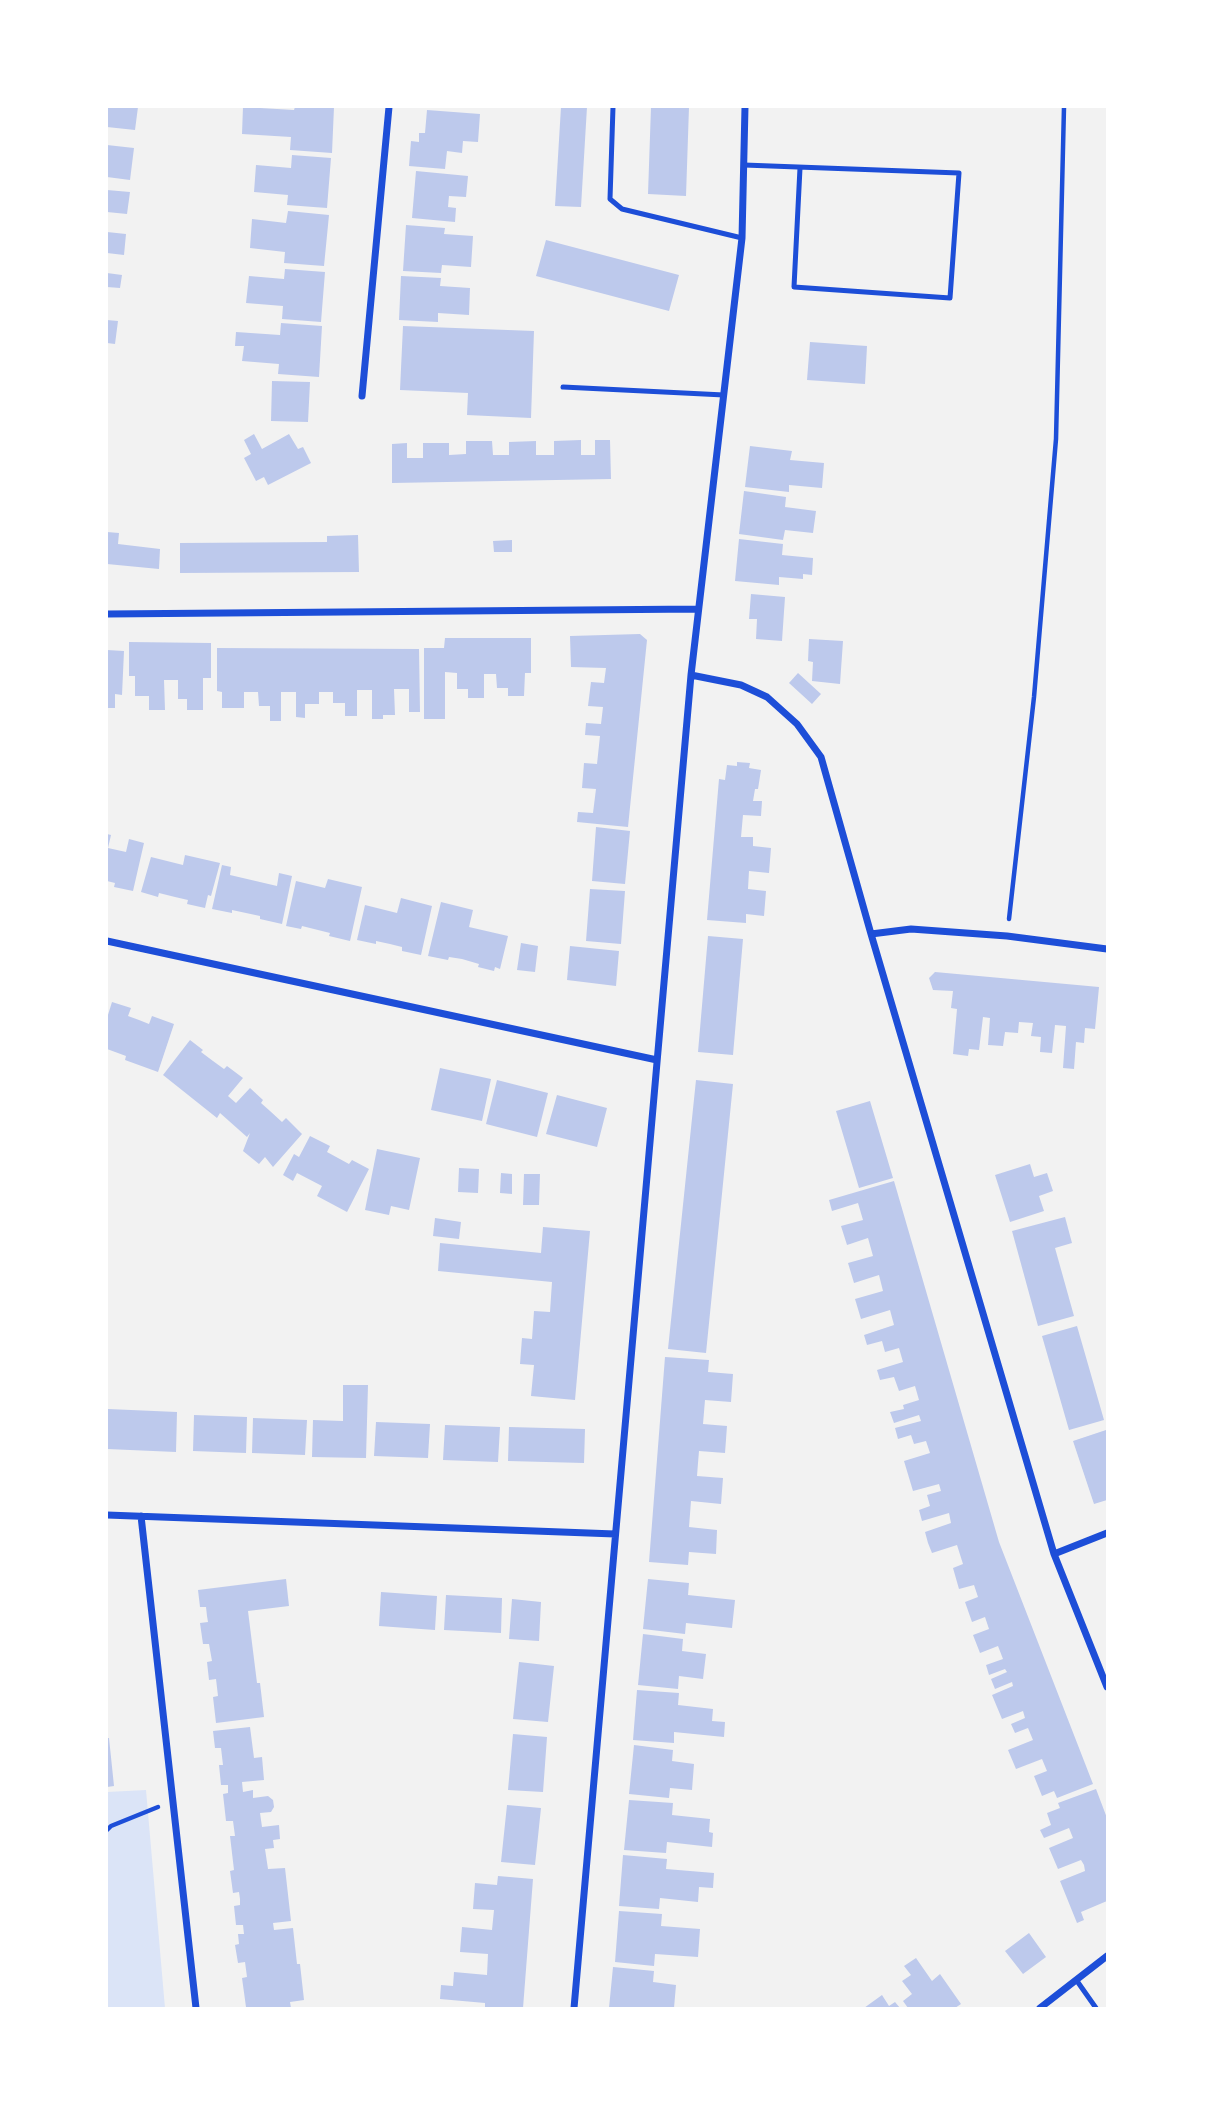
<!DOCTYPE html>
<html>
<head>
<meta charset="utf-8">
<style>
	body { margin:0 }
	#map { position:relative; width:1214px; height:2115px; overflow:hidden; background:#f2f2f2; font-family:"Asap Condensed",sans-serif }
	canvas { display:block }
	.frame { position:absolute; inset:0; border:108px solid #fff; pointer-events:none }
</style>
</head>
<body>
<div id="map">
<canvas width="1214" height="2115"></canvas>
<div class="frame"></div>
</div>
<script>
const context = document.querySelector('canvas').getContext('2d');
context.lineJoin = 'round';
function fillPath(path, color) { context.fillStyle = color; context.fill(path, 'evenodd'); }
const toPath = rows => new Path2D(rows.map(r => 'M' + r).join(''));
function trace(path, color, width, dash) { context.strokeStyle = color; context.lineWidth = width; context.lineCap = dash ? 'butt' : 'round'; context.setLineDash(dash || []); context.stroke(path); }
fillPath(toPath([
	[146,1790,165,2008,107,2008,107,1792]
]), '#dbe4f7');
fillPath(toPath([
	[107,107,138,107,135,130,107,127],
	[243,107,294,110,295,107,334,107,332,153,290,150,291,137,242,134],
	[561,107,587,107,581,207,555,206],
	[651,107,689,107,686,196,648,194],
	[427,110,480,114,478,142,463,141,462,153,447,151,445,169,409,166,411,141,419,142,419,133,425,133],
	[107,145,134,148,130,180,107,177],
	[292,155,331,158,327,208,287,205,288,195,254,192,256,165,291,168],
	[416,171,468,176,466,197,449,196,448,207,456,208,455,222,412,218],
	[107,190,130,192,127,214,107,212],
	[288,211,329,215,324,266,284,263,285,252,250,248,252,219,286,223],
	[406,225,445,228,444,234,473,236,471,267,442,265,441,273,403,271],
	[107,232,126,234,124,255,107,253],
	[546,240,679,275,669,311,536,276],
	[285,269,325,272,321,322,282,319,283,306,246,303,249,276,284,279],
	[107,273,122,275,120,288,107,287],
	[401,276,441,278,440,286,470,288,469,315,438,313,438,322,399,320],
	[107,320,118,321,115,344,107,343],
	[281,323,322,326,319,377,278,374,279,364,242,361,244,346,235,346,236,332,280,335],
	[403,326,534,331,531,418,467,415,468,393,400,390],
	[810,342,867,346,865,384,807,380],
	[272,381,310,382,308,422,271,421],
	[254,434,262,449,289,434,298,449,303,447,311,463,268,485,264,477,256,481,244,458,251,454,244,440],
	[581,440,581,455,595,455,595,440,610,440,611,479,392,483,392,444,407,443,407,458,423,458,423,443,449,443,449,455,466,454,466,441,492,441,493,455,509,455,509,442,536,441,536,455,554,455,554,441],
	[750,446,792,451,790,460,824,463,822,488,789,485,789,492,745,487],
	[744,491,786,497,785,507,816,511,813,533,785,530,783,540,739,534],
	[107,532,119,533,118,544,160,549,159,569,107,564],
	[358,535,359,572,180,573,180,543,327,542,327,536],
	[739,539,783,544,782,555,813,558,812,575,803,574,803,579,779,577,779,585,735,581],
	[512,540,512,552,494,552,493,541],
	[751,594,785,597,782,641,756,639,757,619,749,619],
	[640,634,647,640,628,827,577,822,578,812,593,813,596,789,582,788,584,763,597,764,600,736,585,735,586,723,601,724,603,707,588,706,591,682,604,683,606,668,571,667,570,636],
	[445,638,531,638,531,673,525,673,524,696,508,696,508,688,497,688,496,674,484,674,484,698,468,698,468,689,457,689,457,673,445,672,445,719,424,719,424,648,444,648],
	[809,639,843,641,840,684,812,681,813,662,808,661],
	[129,642,211,643,211,678,203,678,203,710,187,710,187,699,178,699,178,680,164,680,165,710,149,710,149,696,135,696,135,676,129,676],
	[217,648,419,649,420,712,409,712,409,689,394,689,395,715,383,715,383,719,372,719,372,690,357,690,357,716,345,716,345,703,333,703,333,692,319,692,319,704,305,704,305,718,296,717,296,692,281,692,281,721,270,721,270,706,259,706,258,692,244,692,244,708,222,708,222,692,217,691],
	[107,650,124,651,122,695,115,694,115,708,107,708],
	[798,673,821,694,812,704,789,683],
	[737,762,750,763,749,768,761,770,758,789,755,789,753,801,762,801,761,816,743,815,741,837,753,837,753,846,771,848,769,873,749,871,748,889,766,891,764,916,746,914,746,923,707,920,719,779,725,780,727,765,737,766],
	[596,827,630,831,625,884,592,881],
	[107,834,111,835,108,848,126,852,129,839,144,843,133,891,114,887,115,883,107,881],
	[185,855,220,863,211,896,208,895,205,908,187,904,188,900,175,897,159,893,158,897,141,892,151,857,183,865],
	[222,865,231,867,230,875,277,886,279,873,292,876,282,924,260,919,260,916,232,910,232,913,212,909],
	[328,879,362,887,350,941,329,936,330,933,302,926,301,929,286,926,296,881,325,888],
	[590,889,625,891,621,944,586,941],
	[401,898,432,906,421,955,402,951,402,947,390,944,376,941,376,944,357,940,365,905,397,913],
	[441,902,473,910,469,927,508,936,500,969,495,967,494,971,478,967,479,964,462,959,449,957,448,960,428,956],
	[708,936,743,939,733,1055,698,1052],
	[521,943,538,946,535,972,517,970],
	[570,946,619,951,616,986,567,980],
	[935,972,1099,987,1095,1029,1085,1028,1084,1043,1076,1042,1074,1069,1063,1068,1066,1026,1055,1025,1052,1053,1040,1052,1041,1037,1031,1036,1033,1023,1019,1022,1018,1033,1005,1032,1003,1046,988,1045,990,1018,983,1017,979,1050,969,1049,968,1056,953,1054,957,1009,951,1008,953,991,933,990,929,978],
	[112,1002,131,1008,128,1016,139,1020,149,1024,152,1016,174,1024,158,1072,125,1060,126,1056,107,1049,107,1018],
	[190,1040,203,1050,201,1052,213,1061,224,1069,227,1066,243,1078,228,1096,236,1103,250,1088,263,1100,261,1103,270,1111,282,1122,286,1118,302,1134,273,1167,265,1157,259,1164,243,1151,250,1133,247,1137,220,1113,217,1118,163,1075],
	[440,1068,491,1079,482,1121,431,1110],
	[497,1080,548,1093,537,1137,486,1124],
	[696,1080,733,1084,706,1353,668,1349],
	[557,1095,607,1108,597,1147,546,1134],
	[870,1101,893,1178,859,1188,836,1111],
	[310,1136,330,1146,327,1152,349,1164,352,1160,369,1169,347,1212,317,1196,322,1186,297,1173,293,1181,283,1175,294,1154,299,1157],
	[377,1149,420,1158,409,1210,391,1206,389,1215,365,1210],
	[1030,1164,1034,1177,1047,1173,1053,1191,1039,1196,1044,1211,1010,1222,995,1175],
	[459,1168,479,1169,478,1193,458,1192],
	[501,1173,512,1174,512,1194,500,1193],
	[524,1174,540,1174,539,1205,523,1205],
	[894,1181,999,1542,1093,1784,1057,1798,1054,1791,1042,1796,1034,1776,1047,1771,1042,1759,1016,1769,1008,1750,1033,1740,1028,1728,1015,1733,1011,1724,1025,1718,1023,1711,1002,1719,992,1695,1013,1686,1012,1682,995,1689,991,1679,1007,1672,1005,1669,989,1675,986,1665,1003,1659,998,1646,980,1653,973,1635,989,1629,985,1617,972,1622,965,1602,978,1597,974,1585,959,1589,953,1568,963,1564,957,1545,932,1553,928,1543,925,1532,951,1523,949,1513,922,1521,919,1510,930,1506,927,1495,941,1491,939,1484,913,1491,904,1461,930,1453,926,1441,914,1444,911,1435,898,1439,895,1428,921,1421,919,1415,894,1423,890,1412,904,1409,903,1405,919,1400,915,1386,899,1391,894,1377,880,1380,877,1370,903,1362,899,1348,885,1352,882,1341,867,1345,864,1335,894,1325,890,1310,861,1319,855,1299,883,1291,879,1275,854,1283,848,1263,873,1256,868,1238,847,1245,841,1226,863,1220,858,1203,832,1211,829,1200],
	[1065,1217,1072,1243,1055,1248,1074,1316,1038,1326,1012,1231],
	[435,1218,461,1222,459,1239,433,1236],
	[543,1227,590,1231,575,1400,531,1396,534,1365,520,1364,522,1338,532,1339,534,1311,550,1312,552,1282,438,1271,440,1243,541,1253],
	[1077,1326,1104,1420,1069,1430,1042,1336],
	[665,1357,709,1360,708,1372,733,1374,731,1402,705,1400,703,1424,727,1426,725,1453,699,1451,698,1463,697,1476,723,1478,721,1504,691,1501,689,1527,717,1530,716,1554,689,1552,688,1565,649,1562],
	[343,1385,368,1385,366,1458,312,1457,313,1420,343,1421],
	[108,1409,177,1412,176,1452,107,1449],
	[194,1415,247,1417,246,1453,193,1451],
	[253,1418,307,1420,305,1455,252,1453],
	[376,1422,430,1424,428,1458,374,1456],
	[445,1425,500,1427,498,1462,443,1460],
	[509,1427,585,1429,584,1463,508,1461],
	[1106,1430,1107,1500,1094,1504,1073,1441],
	[286,1579,289,1606,248,1611,257,1683,260,1683,264,1717,216,1723,213,1697,218,1696,216,1679,209,1680,207,1662,212,1661,209,1644,203,1644,200,1623,208,1622,207,1616,206,1607,200,1607,198,1590],
	[648,1579,689,1583,688,1595,735,1600,732,1628,686,1623,685,1634,643,1629],
	[381,1592,437,1596,435,1630,379,1626],
	[446,1595,502,1598,501,1633,444,1630],
	[512,1599,541,1602,539,1641,509,1639],
	[643,1634,683,1639,682,1651,706,1654,703,1679,679,1676,678,1689,638,1685],
	[519,1662,554,1666,548,1722,513,1719],
	[637,1690,679,1693,678,1705,713,1709,712,1721,725,1722,724,1737,674,1732,674,1743,633,1740],
	[250,1727,254,1758,262,1757,264,1780,242,1782,243,1792,253,1790,253,1798,268,1796,273,1800,274,1807,271,1812,260,1813,262,1827,279,1825,280,1839,273,1840,274,1848,265,1849,268,1869,285,1868,291,1921,273,1923,274,1930,293,1928,297,1964,300,1964,304,2000,290,2002,291,2008,246,2007,242,1978,247,1977,245,1962,238,1963,235,1945,239,1944,238,1934,244,1934,243,1925,236,1925,234,1906,240,1905,240,1899,239,1892,233,1893,230,1871,234,1870,230,1836,235,1836,233,1821,226,1821,223,1794,228,1793,228,1785,221,1785,219,1765,223,1765,221,1748,215,1748,213,1731],
	[513,1734,547,1737,543,1792,508,1790],
	[107,1738,109,1738,114,1786,107,1787],
	[634,1745,673,1750,672,1761,694,1764,692,1790,670,1788,669,1798,629,1794],
	[1096,1789,1107,1818,1107,1901,1081,1912,1084,1920,1077,1923,1060,1881,1085,1871,1084,1865,1081,1860,1058,1869,1049,1848,1073,1838,1069,1828,1044,1838,1040,1830,1051,1825,1047,1813,1060,1808,1058,1803],
	[629,1800,673,1803,672,1815,710,1819,709,1832,713,1833,712,1847,667,1842,666,1853,624,1850],
	[507,1805,541,1808,535,1865,501,1862],
	[623,1855,667,1859,666,1869,714,1873,713,1888,699,1887,698,1902,660,1898,659,1909,619,1906],
	[498,1876,533,1879,523,2008,485,2008,485,2003,440,1999,441,1985,453,1986,454,1972,487,1975,488,1954,460,1952,462,1927,492,1930,494,1910,473,1909,475,1883,497,1885],
	[619,1911,662,1914,661,1926,700,1929,698,1957,655,1954,654,1966,615,1962],
	[1029,1933,1046,1957,1023,1974,1005,1951],
	[916,1958,932,1981,940,1974,961,2004,955,2008,908,2008,903,2001,912,1994,902,1981,911,1975,904,1966],
	[613,1967,654,1971,653,1982,676,1985,674,2008,609,2008],
	[882,1995,889,2006,895,2002,900,2008,864,2008]
]), '#bdc9ec');
trace(toPath([
	[1009,919,1034,697,1056,439,1064,107],
	[107,1830,111,1826,158,1807]
]), '#1d4ed8', 4.5);
trace(toPath([
	[613,107,610,199,622,209,742,238],
	[744,165,959,173,950,298,794,287,800,168],
	[563,387,724,395],
	[1077,1981,1096,2008]
]), '#1d4ed8', 5);
trace(toPath([
	[362,396,389,107],
	[107,614,698,609],
	[691,675,741,685,767,697,797,724,821,757,871,934,1054,1554,1107,1687],
	[871,934,911,929,1007,936,1107,949],
	[107,941,657,1060],
	[107,1515,615,1534],
	[141,1516,196,2008],
	[1054,1554,1107,1533],
	[574,2008,691,675,742,238,745,107],
	[1040,2008,1107,1956]
]), '#1d4ed8', 7);
</script>
</body>
</html>
